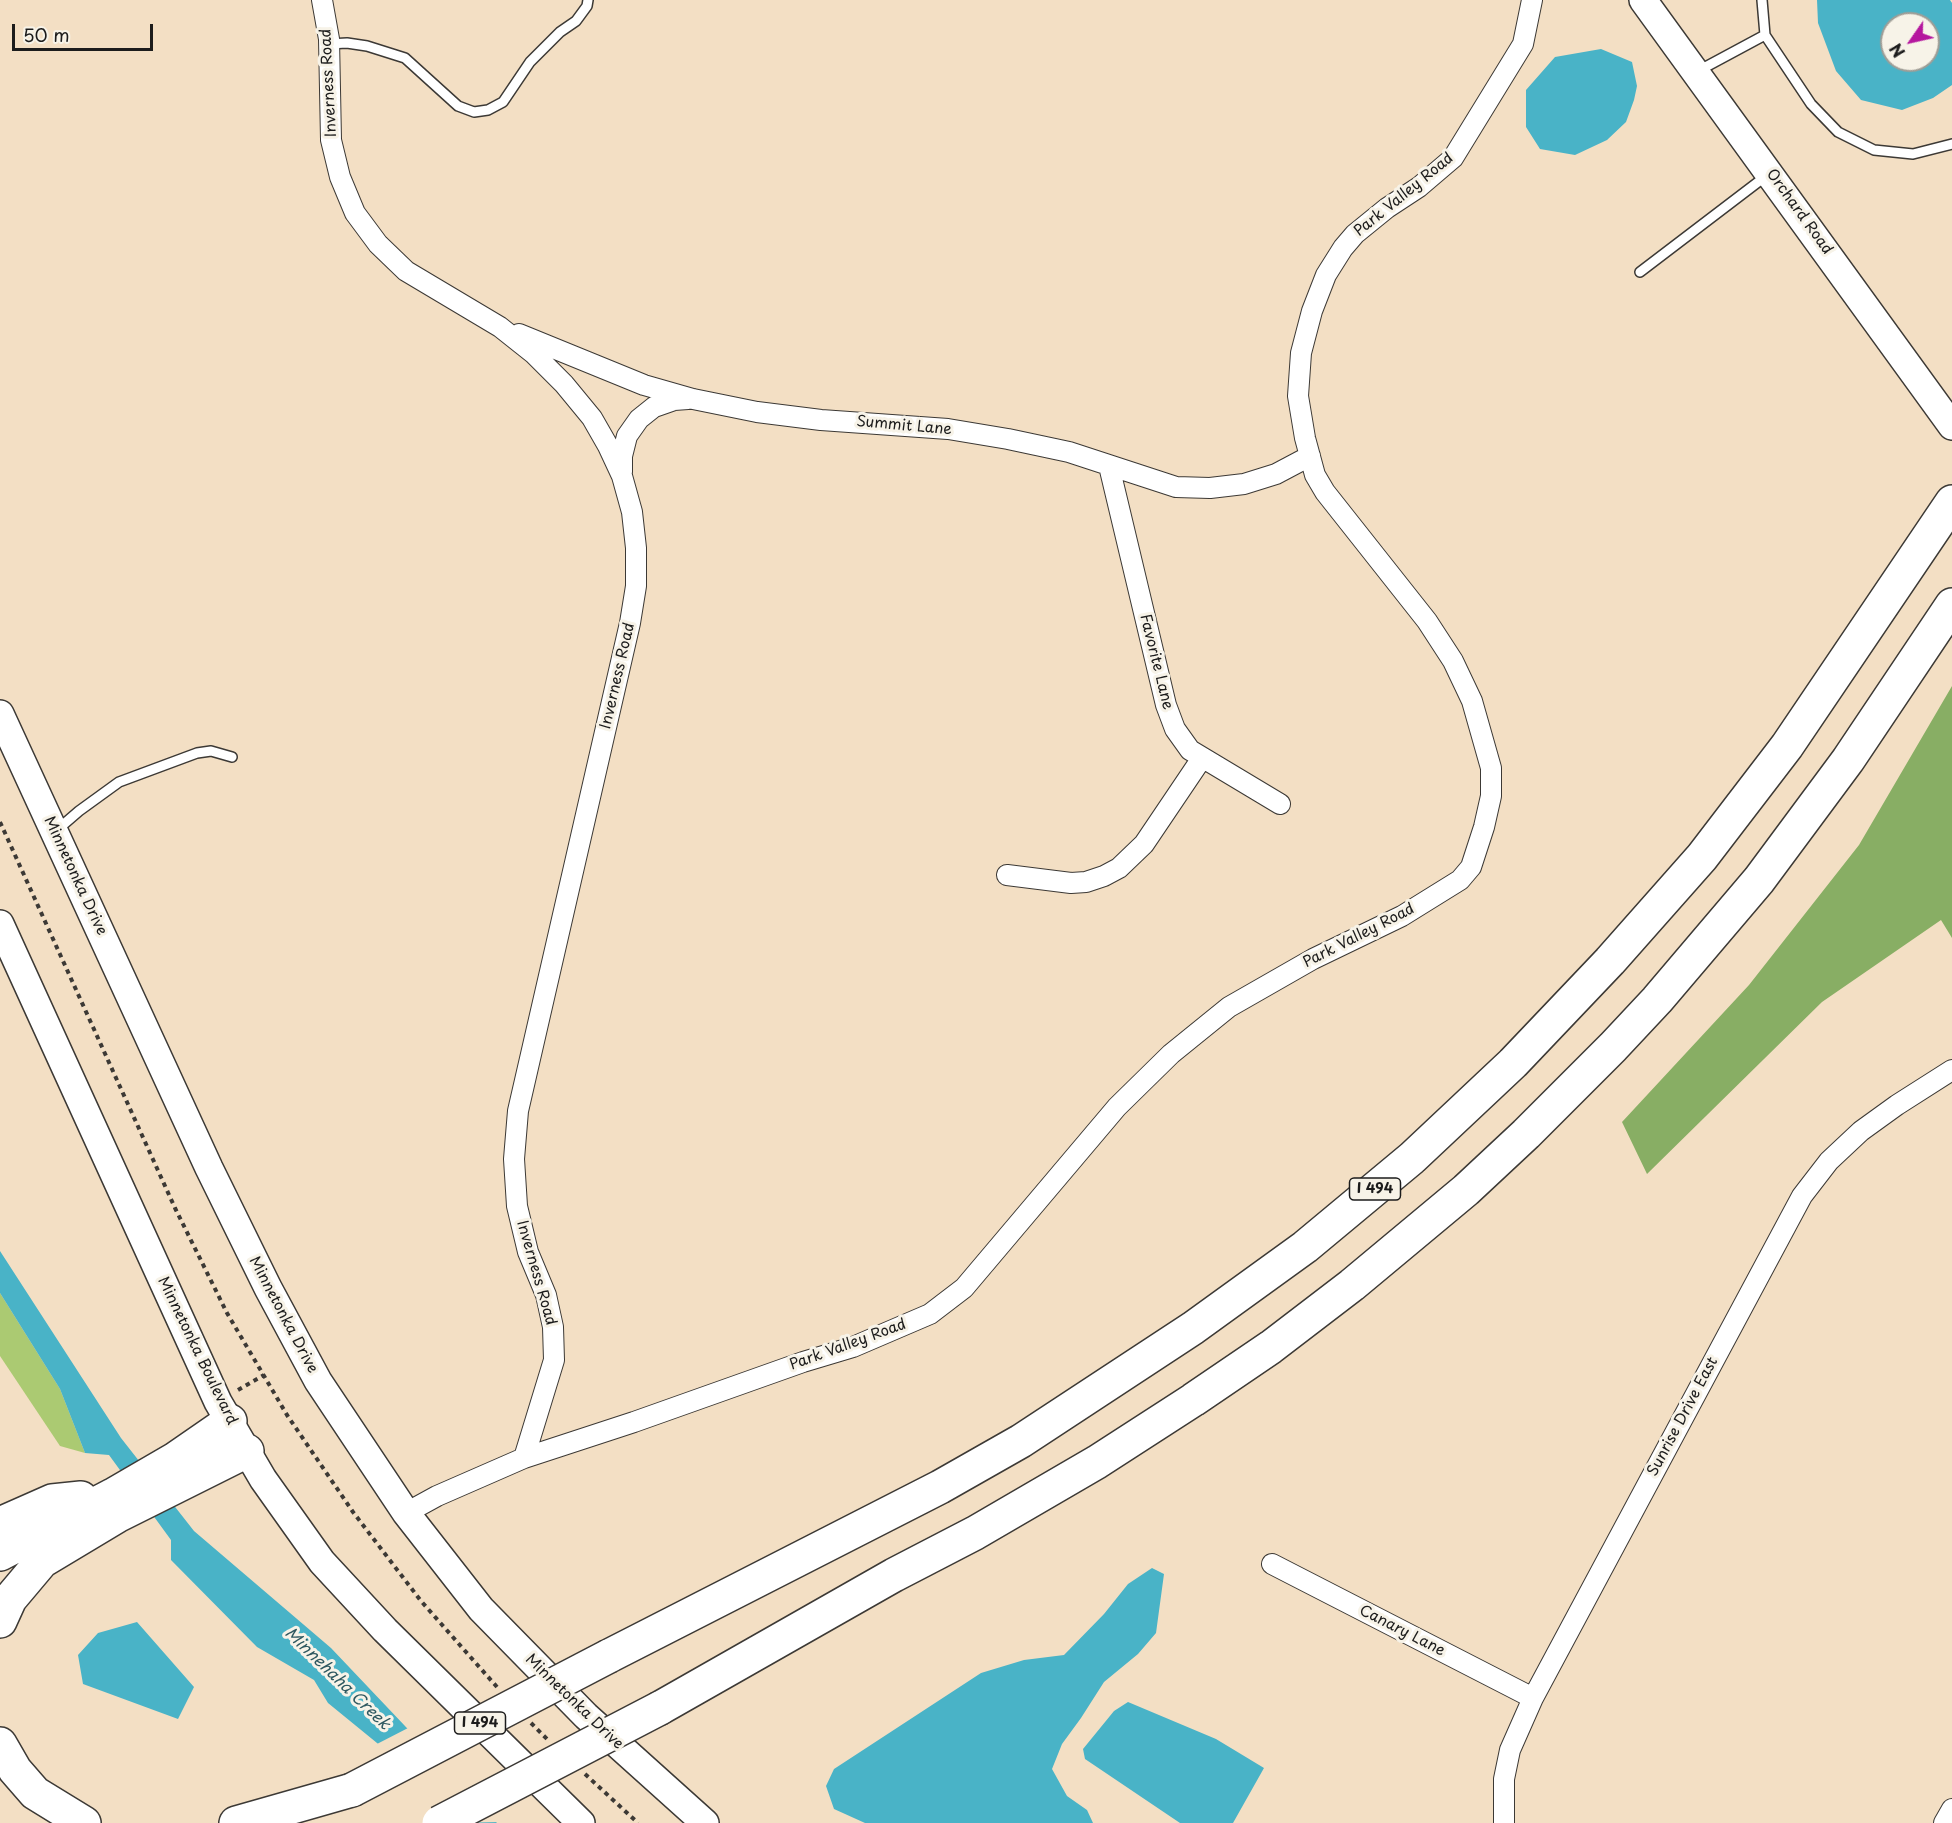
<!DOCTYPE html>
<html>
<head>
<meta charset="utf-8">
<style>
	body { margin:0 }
	#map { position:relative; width:1952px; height:1823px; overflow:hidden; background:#f3dfc4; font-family:"Playpen Sans",sans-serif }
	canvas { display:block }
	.north { position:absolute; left:1880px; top:12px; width:60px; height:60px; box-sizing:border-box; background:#f7f3e8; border:2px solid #9f9d96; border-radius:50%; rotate:236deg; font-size:16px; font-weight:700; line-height:24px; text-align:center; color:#1c1c1c }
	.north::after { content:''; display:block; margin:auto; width:21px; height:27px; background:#b5179e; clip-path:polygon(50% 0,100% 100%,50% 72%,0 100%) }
	.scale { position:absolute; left:12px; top:24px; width:141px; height:27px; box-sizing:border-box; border:3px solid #1c1c1c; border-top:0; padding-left:8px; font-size:18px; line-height:21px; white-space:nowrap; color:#1c1c1c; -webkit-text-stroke:4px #f7f3e8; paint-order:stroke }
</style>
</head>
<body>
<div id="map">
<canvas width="1952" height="1823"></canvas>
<div class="north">N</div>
<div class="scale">50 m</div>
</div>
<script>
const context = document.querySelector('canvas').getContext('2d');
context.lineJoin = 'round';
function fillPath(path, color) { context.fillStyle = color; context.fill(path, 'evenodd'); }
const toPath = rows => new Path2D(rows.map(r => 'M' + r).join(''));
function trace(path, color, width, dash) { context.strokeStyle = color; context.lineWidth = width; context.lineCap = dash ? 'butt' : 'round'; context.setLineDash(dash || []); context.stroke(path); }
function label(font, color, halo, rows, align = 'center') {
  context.font = font + ' "Playpen Sans",sans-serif'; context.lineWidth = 6; context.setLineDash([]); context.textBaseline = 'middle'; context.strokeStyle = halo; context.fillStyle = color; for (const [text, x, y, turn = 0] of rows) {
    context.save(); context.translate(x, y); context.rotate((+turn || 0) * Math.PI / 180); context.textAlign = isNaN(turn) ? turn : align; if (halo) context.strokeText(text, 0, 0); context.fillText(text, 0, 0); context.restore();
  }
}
fillPath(toPath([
	[0,1293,60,1389,85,1453,60,1446,0,1356]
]), '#abca72');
fillPath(toPath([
	[1952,686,1952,938,1941,920,1822,1002,1647,1174,1622,1122,1749,985,1859,845]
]), '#88ae64');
fillPath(toPath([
	[1817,0,1950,0,1952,3,1952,85,1933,98,1902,110,1861,100,1836,71,1818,23],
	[1892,24,1928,24,1928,60,1892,60],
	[1601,49,1632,62,1637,86,1634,100,1626,122,1607,140,1575,155,1540,149,1526,127,1526,90,1555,57],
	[0,1251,121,1438,194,1531,331,1648,497,1823,461,1823,377,1743,328,1703,314,1680,257,1647,171,1560,171,1540,109,1455,85,1453,60,1389,0,1293],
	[1152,1568,1164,1574,1156,1633,1138,1654,1104,1682,1081,1718,1062,1744,1052,1769,1067,1796,1087,1810,1093,1823,865,1823,834,1809,826,1786,834,1769,981,1673,1024,1660,1064,1655,1104,1614,1128,1584],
	[137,1622,194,1687,178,1719,83,1684,78,1655,98,1633],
	[1128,1702,1216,1739,1264,1768,1233,1823,1180,1823,1085,1759,1083,1749,1114,1711]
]), '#49b3c7');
fillPath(toPath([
	[410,1727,499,1821,500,1822,457,1823,375,1745]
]), '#f3dfc4');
const lane = toPath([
	[1762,0,1765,35,1811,104,1838,132,1874,150,1913,154,1952,144],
	[329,44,347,43,367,46,405,58,458,106,474,112,488,110,503,102,530,62,560,32,576,21,587,6,588,0],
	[1698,71,1765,35],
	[1640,272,1766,176],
	[57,830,79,811,119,782,197,753,211,751,232,757]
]);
const street = toPath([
	[322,0,329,39,331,140,340,177,355,213,378,244,406,271,500,327,534,354,564,384,592,418,608,446,622,476,632,512,636,548,636,586,630,623,518,1111,514,1159,517,1206,528,1252,546,1295,553,1327,554,1360,524,1458],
	[519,334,644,385,693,399,757,412,821,420,948,429,1008,439,1069,452,1176,487,1210,488,1244,484,1276,474,1310,456],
	[1109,466,1166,705,1175,729,1190,750,1280,804],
	[622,472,622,456,627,436,639,419,654,407,674,400,688,399],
	[1007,875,1071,883,1086,882,1104,876,1119,868,1144,844,1202,758],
	[406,1513,437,1496,524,1458,634,1422,803,1362,853,1347,930,1314,964,1288,1117,1107,1171,1054,1229,1007,1313,959,1402,916,1460,880,1471,867,1484,827,1491,796,1491,768,1472,701,1453,661,1427,621,1325,492,1315,475,1305,438,1298,396,1301,353,1312,311,1326,275,1343,248,1355,234,1387,208,1419,187,1453,158,1523,44,1532,0],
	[1272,1564,1533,1698],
	[1504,1823,1504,1779,1510,1750,1533,1698,1802,1196,1829,1161,1861,1131,1897,1105,1952,1070],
	[1944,1823,1952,1809]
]);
const secondary = toPath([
	[1643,0,1952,426],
	[0,714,209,1168,268,1288,318,1381,406,1513,481,1609,586,1716,705,1823],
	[0,924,218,1402,263,1479,322,1562,385,1630,581,1823]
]);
const highway = toPath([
	[0,1524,52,1501,81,1498],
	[0,1554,113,1495,175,1459,230,1421],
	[0,1621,10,1599,42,1561,117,1516,247,1451],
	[609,1656,940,1487,1021,1441,1193,1328,1305,1247,1412,1158,1513,1063,1610,961,1702,857,1787,746,1952,502],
	[660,1708,894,1575,975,1533,1097,1462,1193,1400,1271,1347,1352,1285,1466,1190,1526,1134,1613,1047,1657,1000,1759,880,1848,760,1952,605],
	[0,1744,15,1770,35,1793,84,1823],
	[236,1823,352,1790]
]);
trace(lane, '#3c3935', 12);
trace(street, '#3c3935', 22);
trace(secondary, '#3c3935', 30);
trace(highway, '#3c3935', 36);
trace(toPath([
	[0,822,175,1208,227,1313,287,1415,353,1512,421,1601,497,1687],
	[238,1390,264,1375],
	[531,1723,547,1739],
	[585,1774,638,1823]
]), '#3c3935', 4, [4.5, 4.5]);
trace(lane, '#fff', 9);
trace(street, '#fff', 20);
trace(secondary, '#fff', 27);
trace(highway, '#fff', 33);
const highwayBridge = toPath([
	[352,1790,609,1656],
	[439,1823,660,1708]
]);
trace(highwayBridge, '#3c3935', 36, []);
trace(highwayBridge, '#fff', 33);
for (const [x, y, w] of [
	[1375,1189,51],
	[480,1723,51]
]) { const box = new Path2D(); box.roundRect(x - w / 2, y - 11, w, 22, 4.5); context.fillStyle = '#f7f3e8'; context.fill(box); trace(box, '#1c1c1c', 1.5); }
label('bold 14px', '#1c1c1c', null, [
	["I 494",1375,1189],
	["I 494",480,1723]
]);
label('15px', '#1c1c1c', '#f7f3e8', [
	["Inverness Road",329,83,-93],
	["Park Valley Road",1404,195,-39],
	["Orchard Road",1799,212,54],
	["Summit Lane",904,426,5],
	["Favorite Lane",1156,662,76],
	["Inverness Road",618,676,-77],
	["Minnetonka Drive",75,876,65],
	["Park Valley Road",1359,936,-27],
	["Inverness Road",536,1273,74],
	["Minnetonka Drive",283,1315,62],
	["Park Valley Road",848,1345,-20],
	["Minnetonka Boulevard",197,1351,64],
	["Sunrise Drive East",1683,1417,-62],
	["Canary Lane",1402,1631,27],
	["Minnetonka Drive",574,1702,44]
]);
label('italic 16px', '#2e5860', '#f7f3e8', [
	["Minnehaha Creek",337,1679,44]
]);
</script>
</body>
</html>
